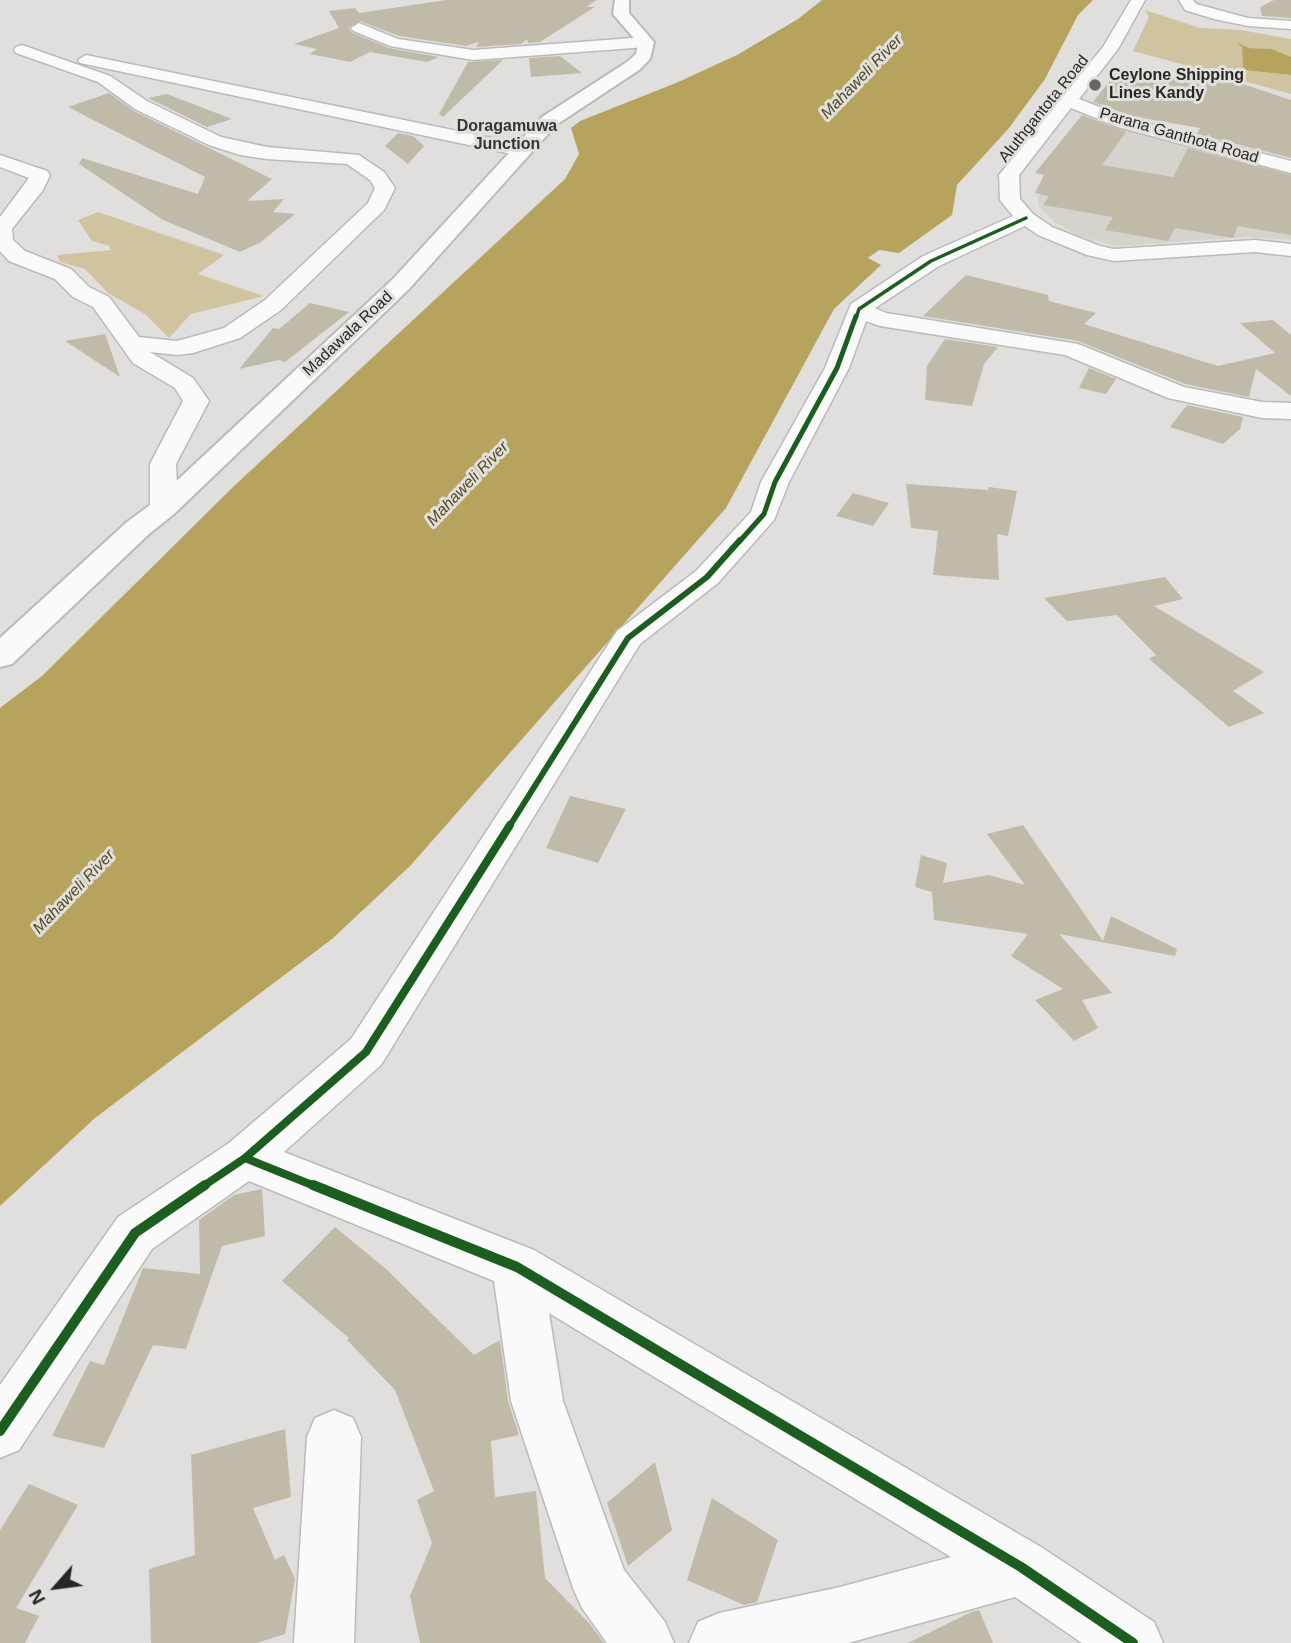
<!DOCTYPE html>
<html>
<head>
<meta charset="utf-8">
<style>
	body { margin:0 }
	#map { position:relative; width:1291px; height:1643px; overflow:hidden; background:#e1dfdd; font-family:Helvetica,sans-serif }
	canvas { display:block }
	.north { position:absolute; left:21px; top:1552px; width:70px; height:70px; -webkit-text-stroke:5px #e2e0dc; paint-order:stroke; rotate:242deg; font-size:19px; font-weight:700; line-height:28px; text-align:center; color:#282726 }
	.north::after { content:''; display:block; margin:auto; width:24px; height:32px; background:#282726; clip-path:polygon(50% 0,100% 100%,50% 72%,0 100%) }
</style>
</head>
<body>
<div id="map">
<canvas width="1291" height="1643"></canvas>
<div class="north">N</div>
</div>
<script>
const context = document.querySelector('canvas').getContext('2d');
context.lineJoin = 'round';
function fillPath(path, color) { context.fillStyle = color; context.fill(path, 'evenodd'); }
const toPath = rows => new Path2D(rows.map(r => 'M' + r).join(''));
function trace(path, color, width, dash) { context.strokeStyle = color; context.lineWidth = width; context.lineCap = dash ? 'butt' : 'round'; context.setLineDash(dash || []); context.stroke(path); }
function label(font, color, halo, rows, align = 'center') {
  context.font = font + ' Helvetica,sans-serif'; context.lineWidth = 6; context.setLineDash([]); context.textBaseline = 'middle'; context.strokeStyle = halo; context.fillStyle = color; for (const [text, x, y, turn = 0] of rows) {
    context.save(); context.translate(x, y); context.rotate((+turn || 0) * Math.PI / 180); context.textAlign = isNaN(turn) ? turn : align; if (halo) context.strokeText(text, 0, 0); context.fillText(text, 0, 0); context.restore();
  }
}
fillPath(toPath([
	[1083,119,1291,173,1291,240,1247,237,1117,246,1079,236,1054,222,1038,205,1039,189]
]), '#d5d3cb');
fillPath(toPath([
	[1145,10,1200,28,1241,30,1291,39,1291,57,1272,49,1249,48,1240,44,1242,47,1243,70,1291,75,1291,94,1133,51,1149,17],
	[98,212,224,255,198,274,264,296,191,314,169,338,145,314,108,293,85,269,60,262,57,255,111,250,109,246,92,241,78,220]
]), '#cfc49f');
fillPath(toPath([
	[822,0,1093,0,1078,15,1045,79,1009,128,957,185,952,215,899,253,879,250,868,258,881,265,834,309,726,508,410,866,332,939,95,1118,0,1206,0,708,42,676,234,486,565,179,579,154,571,128,580,121,676,83,737,55,798,19],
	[1236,42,1249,48,1272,49,1291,57,1291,75,1243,70,1242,47]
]), '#b6a45e');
fillPath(toPath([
	[446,0,597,0,586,7,595,7,540,42,528,43,527,39,521,44,476,47,479,42,466,46,399,36,360,21,348,28,353,33,389,48,439,57,427,62,370,52,350,62,310,54,317,49,294,44,339,28,329,11,355,8,359,13],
	[1274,0,1291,0,1291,18,1262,16,1260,7],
	[560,56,582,73,531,77,529,58],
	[503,60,443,117,439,114,468,62],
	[1115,74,1140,78,1139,80,1213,74,1291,100,1291,158,1197,134,1200,128,1131,116,1093,102],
	[109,93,134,111,272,179,247,201,284,199,273,212,295,214,261,242,240,252,163,220,79,164,82,158,198,194,205,177,68,107],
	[167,94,232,119,207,127,148,98],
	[1082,115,1126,132,1102,165,1173,177,1188,148,1291,175,1291,235,1238,226,1233,238,1175,228,1168,241,1105,230,1113,217,1043,205,1049,196,1035,193,1044,175,1035,173],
	[398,133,413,136,424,146,408,164,385,146],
	[966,275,1048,295,1049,301,1096,313,1084,324,1218,366,1275,353,1240,323,1273,320,1291,335,1291,396,1256,369,1249,397,1185,384,1078,341,923,316],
	[310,303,349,312,285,362,279,360,239,369,273,328,279,329],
	[105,334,120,377,65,341],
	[945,339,998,347,984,364,972,406,925,400,927,366],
	[1089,368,1116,379,1106,394,1079,388],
	[1187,405,1243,417,1240,429,1223,444,1170,427],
	[906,484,988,490,989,487,1017,491,1008,536,997,534,999,580,933,575,938,531,911,528],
	[853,493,889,503,873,526,836,516],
	[1165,577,1183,599,1154,606,1264,672,1233,691,1264,713,1229,727,1149,659,1156,655,1117,615,1067,621,1044,598],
	[570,796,626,809,598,863,546,848],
	[1023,825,1103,941,1111,916,1177,949,1175,956,1059,934,1112,993,1082,1000,1098,1028,1074,1041,1035,1000,1063,989,1011,956,1028,934,934,920,932,892,915,887,921,855,947,863,943,883,989,875,1025,885,987,834],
	[262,1189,265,1236,222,1246,186,1349,153,1345,104,1448,52,1436,90,1361,104,1365,143,1268,200,1274,199,1220,234,1195],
	[335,1227,386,1269,474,1355,500,1340,508,1401,519,1435,491,1441,495,1497,536,1491,545,1578,590,1624,604,1643,420,1643,410,1596,432,1543,417,1500,434,1491,395,1390,347,1340,349,1338,282,1281],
	[285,1429,291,1497,253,1508,275,1560,284,1555,295,1579,285,1634,257,1643,151,1643,149,1569,195,1555,191,1455],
	[655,1462,672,1530,628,1566,607,1503],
	[29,1484,78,1505,16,1608,39,1616,25,1643,0,1643,0,1530],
	[712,1498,778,1540,757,1602,744,1605,687,1580],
	[979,1610,993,1643,908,1643,971,1612]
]), '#c0bba8');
const minor = toPath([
	[1131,0,1145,0,1118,49,1079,99,1130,119,1291,161,1291,173,1118,127,1071,108,1019,175,1020,199,1033,214,1052,227,1100,246,1114,249,1255,240,1291,244,1291,256,1255,252,1114,261,1087,255,1038,235,1025,226,939,266,875,308,886,313,1078,344,1184,387,1262,402,1291,403,1291,419,1262,418,1168,398,1065,355,880,326,866,321,849,368,789,482,774,520,718,583,640,644,381,1065,284,1152,534,1250,1041,1547,1154,1622,1163,1643,1082,1643,1015,1597,848,1643,689,1643,698,1622,719,1613,840,1587,951,1557,549,1313,563,1401,624,1570,665,1622,674,1643,607,1643,582,1608,573,1588,511,1401,494,1281,249,1181,152,1249,19,1450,0,1458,0,1385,118,1217,229,1143,351,1039,617,631,696,571,751,512,761,482,825,368,851,304,923,256,1013,216,1000,200,999,175,1103,47,1131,0],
	[1179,0,1193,0,1196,4,1248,18,1291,21,1291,29,1248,26,1214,19,1185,10,1179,0],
	[359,23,398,39,473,50,646,37,654,42,646,47,473,60,390,46,354,31,351,28,359,23],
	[22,45,110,76,147,101,221,137,267,147,359,155,384,172,395,188,384,210,281,310,240,338,193,353,177,355,150,352,193,378,209,401,176,464,178,508,174,514,164,516,154,514,150,508,150,464,183,401,175,388,133,363,93,307,73,297,55,279,9,261,0,251,0,217,29,178,0,167,0,155,47,171,50,175,43,190,12,229,13,240,25,251,71,269,89,287,109,297,139,337,177,341,224,328,265,300,368,203,375,188,370,180,347,164,267,159,240,155,209,145,135,109,98,82,16,53,14,50,16,47,22,45],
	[86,55,521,144,530,150,521,156,80,63,78,60,86,55],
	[334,1410,353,1418,361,1437,354,1643,294,1643,307,1437,315,1418,334,1410]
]);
const major = toPath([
	[615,0,629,0,629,13,654,42,650,59,639,70,556,125,409,289,174,514,149,534,12,664,0,667,0,638,127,522,154,502,393,279,542,117,627,62,636,54,638,43,613,14,615,0]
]);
trace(minor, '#bbbab9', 3);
trace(major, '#bbbab9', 4);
fillPath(minor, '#fafafa');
fillPath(major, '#fafafa');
trace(toPath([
	[856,318,859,309,931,261,1026,218]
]), '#1b5e20', 3.5);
trace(toPath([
	[739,542,764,514,775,482,837,368,856,316]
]), '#1b5e20', 5);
trace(toPath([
	[509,827,628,638,707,577,740,540]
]), '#1b5e20', 6);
trace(toPath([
	[245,1158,317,1187],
	[202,1187,245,1158,366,1052,510,825]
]), '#1b5e20', 8);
trace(toPath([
	[313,1185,517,1267,1021,1567,1133,1643],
	[0,1431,135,1233,205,1185]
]), '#1b5e20', 10);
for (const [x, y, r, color] of [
	[1095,85,7,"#696766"]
]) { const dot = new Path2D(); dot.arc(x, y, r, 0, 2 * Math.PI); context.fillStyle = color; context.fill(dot); trace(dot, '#e2e0dc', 2.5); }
label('bold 16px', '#282726', '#e2e0dc', [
	["Ceylone Shipping",1109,76],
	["Lines Kandy",1109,94]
], 'left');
label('italic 16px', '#534921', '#e2e0dc', [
	["Mahaweli River",862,77,-46],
	["Mahaweli River",468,484,-46],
	["Mahaweli River",74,892,-46]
]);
label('16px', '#282726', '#e2e0dc', [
	["Aluthgantota Road",1044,109,-51],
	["Parana Ganthota Road",1179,136,16],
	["Madawala Road",348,334,-43]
]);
label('bold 16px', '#363532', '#e2e0dc', [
	["Doragamuwa",507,127],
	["Junction",507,145]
]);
</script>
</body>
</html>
